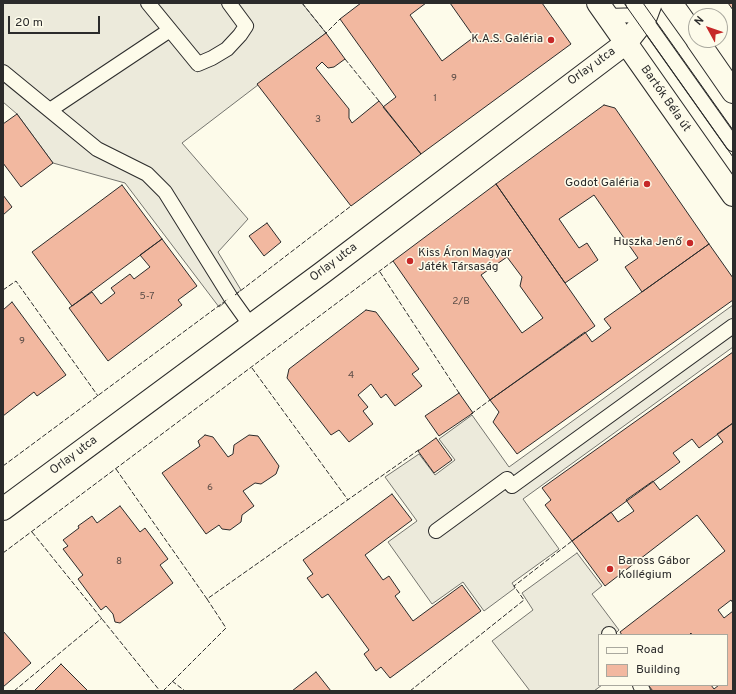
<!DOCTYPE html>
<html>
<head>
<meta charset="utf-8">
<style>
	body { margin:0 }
	#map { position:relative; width:736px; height:694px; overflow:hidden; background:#fdfbea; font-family:Overpass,sans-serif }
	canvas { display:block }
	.frame { position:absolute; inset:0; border:4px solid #2b2b2b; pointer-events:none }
	.legend { position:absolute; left:598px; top:634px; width:130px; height:52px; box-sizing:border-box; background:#fdfbea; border:1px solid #a9a89e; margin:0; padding:5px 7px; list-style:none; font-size:12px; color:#2b2b2b }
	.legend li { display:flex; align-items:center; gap:8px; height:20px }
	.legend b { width:20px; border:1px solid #a9a89e }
	.north { position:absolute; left:688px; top:8px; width:40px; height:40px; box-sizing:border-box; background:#fdfbea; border:1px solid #a9a89e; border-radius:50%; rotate:310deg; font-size:11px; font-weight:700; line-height:16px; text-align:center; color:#2b2b2b }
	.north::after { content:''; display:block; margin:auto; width:14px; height:18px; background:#c62828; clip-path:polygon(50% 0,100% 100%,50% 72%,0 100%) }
	.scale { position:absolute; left:8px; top:16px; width:92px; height:18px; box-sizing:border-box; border:2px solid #2b2b2b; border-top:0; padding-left:5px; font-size:12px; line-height:14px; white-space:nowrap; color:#2b2b2b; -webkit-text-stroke:3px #fdfbea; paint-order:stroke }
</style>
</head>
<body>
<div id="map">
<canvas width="736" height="694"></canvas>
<div class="frame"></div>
<ul class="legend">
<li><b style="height:5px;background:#fdfbea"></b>Road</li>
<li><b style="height:11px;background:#f2b8a0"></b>Building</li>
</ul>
<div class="north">N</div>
<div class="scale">20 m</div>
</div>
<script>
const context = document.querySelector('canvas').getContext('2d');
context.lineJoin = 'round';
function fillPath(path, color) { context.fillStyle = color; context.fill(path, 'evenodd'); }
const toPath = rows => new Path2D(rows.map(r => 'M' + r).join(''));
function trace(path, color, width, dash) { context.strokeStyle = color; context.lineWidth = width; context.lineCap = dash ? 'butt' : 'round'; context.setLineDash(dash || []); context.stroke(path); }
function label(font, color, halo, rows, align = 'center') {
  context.font = font + ' Overpass,sans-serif'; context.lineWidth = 3; context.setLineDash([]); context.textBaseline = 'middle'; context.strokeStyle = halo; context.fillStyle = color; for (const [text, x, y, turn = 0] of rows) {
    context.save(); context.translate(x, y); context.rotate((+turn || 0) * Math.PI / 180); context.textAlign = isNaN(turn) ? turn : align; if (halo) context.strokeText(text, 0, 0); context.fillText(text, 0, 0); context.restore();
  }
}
const parking = toPath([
	[3,3,302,3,326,33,182,143,248,219,218,252,241,290,219,307,125,183,53,163,17,114,3,102,3,3],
	[733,305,733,347,523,499,559,549,512,583,515,588,484,611,463,582,432,604,388,542,417,521,385,477,419,454,435,475,455,460,439,439,472,415,509,467,733,305],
	[577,553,602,586,592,594,619,630,616,633,618,635,599,635,599,685,602,685,594,691,530,691,492,641,533,610,522,593,577,553]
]);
fillPath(parking, '#eceadb');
trace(parking, '#74746e', 1);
const building = toPath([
	[361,3,426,3,410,15,442,61,474,37,450,3,542,3,571,44,421,154,383,107,396,97,340,19,361,3],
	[728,3,733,3,733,10,728,3],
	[326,33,345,59,334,67,328,68,322,62,316,68,349,109,349,118,352,123,379,101,421,154,351,206,257,84,326,33],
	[604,105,615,108,709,244,642,292,625,267,638,258,594,195,559,219,579,248,587,243,598,260,565,283,496,184,604,105],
	[17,114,53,163,21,187,3,163,3,124,17,114],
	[496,184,595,326,490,400,393,261,496,184],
	[507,257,522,277,520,286,543,318,522,333,481,275,507,257],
	[122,185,162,239,72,306,32,252,122,185],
	[3,195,12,207,3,215,3,195],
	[267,223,281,242,264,256,249,236,267,223],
	[162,239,197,286,178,300,182,305,108,361,69,308,92,292,101,304,115,293,111,288,130,274,134,279,150,267,140,255,162,239],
	[709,244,733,278,733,300,517,454,493,422,499,412,490,400,585,332,592,342,611,328,604,319,709,244],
	[12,302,66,375,37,396,34,392,3,416,3,310,12,302],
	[366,310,376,312,419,369,412,374,422,386,395,406,386,394,381,398,371,384,358,395,368,407,363,411,373,424,349,442,339,430,331,435,287,378,289,369,366,310],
	[733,352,733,423,699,448,692,439,673,453,680,462,572,541,545,505,551,500,542,488,733,352],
	[459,393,473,413,439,436,425,416,459,393],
	[733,423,733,603,731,600,718,610,724,618,733,611,733,691,653,691,648,685,711,685,714,689,719,685,727,685,727,635,692,635,691,633,689,635,622,635,620,632,725,551,697,515,605,586,572,541,611,512,618,522,634,511,626,500,653,481,660,490,723,442,717,434,733,423],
	[205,435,213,437,228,457,233,454,234,445,249,435,258,436,279,466,276,474,261,484,255,483,243,491,254,506,242,515,241,522,230,530,222,529,219,525,206,534,162,473,200,446,198,441,205,435],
	[436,438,452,460,434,473,418,451,436,438],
	[392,494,412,520,365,555,383,580,389,576,400,592,395,596,413,621,462,585,481,611,390,678,381,667,376,671,364,654,369,650,328,594,322,598,307,578,313,574,303,560,392,494],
	[120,506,140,532,145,528,168,559,160,565,173,583,120,623,115,622,113,614,106,606,101,610,78,579,83,575,63,549,68,546,63,540,79,528,78,526,92,516,97,523,120,506],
	[3,631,31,663,3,687,3,631],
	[61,664,88,691,34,691,61,664],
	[316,672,331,691,292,691,316,672]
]);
fillPath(building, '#f2b8a0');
trace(building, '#2b2b2b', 1);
const service = toPath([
	[148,3,198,64,212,58,227,49,240,35,246,26,229,3],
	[633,3,733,144],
	[607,16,642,15],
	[3,72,97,149,147,174,165,192,231,298,251,326],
	[50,110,170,30],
	[436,531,507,479,512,486,733,326],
	[609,634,609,635],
	[640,685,643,691]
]);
const minor = toPath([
	[3,509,322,273,626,43,645,19,651,3]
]);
const secondary = toPath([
	[598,3,733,195],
	[671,3,696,38],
	[697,40,733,92]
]);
trace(service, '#2b2b2b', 16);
trace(minor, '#2b2b2b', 24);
trace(secondary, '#2b2b2b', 24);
trace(service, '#fdfbea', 14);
trace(minor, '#fdfbea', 22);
trace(secondary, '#fdfbea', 22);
trace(toPath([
	[624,3,733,157],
	[643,3,733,130]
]), '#2b2b2b', 1);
trace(toPath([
	[302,3,326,33,340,19],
	[345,59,379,101],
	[380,272,459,393],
	[3,290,16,281,98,396],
	[235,295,351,206],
	[252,368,348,500],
	[471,414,490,400],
	[3,466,228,299],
	[116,469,207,599],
	[32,532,160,691],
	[3,553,393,261],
	[172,681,185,691],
	[14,691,102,618],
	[163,691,226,628,207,599,420,449],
	[410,691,524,600,514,586,572,541]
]), '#2b2b2b', 1, [5, 2]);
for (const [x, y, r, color] of [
	[551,40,4,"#c62828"],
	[647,184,4,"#c62828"],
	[690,243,4,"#c62828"],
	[410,261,4,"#c62828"],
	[610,569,4,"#c62828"]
]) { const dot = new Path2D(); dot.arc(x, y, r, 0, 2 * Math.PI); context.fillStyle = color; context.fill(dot); trace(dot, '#fdfbea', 1.5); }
label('10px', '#5d4e48', null, [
	["9",454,79],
	["1",435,99],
	["3",318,120],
	["5-7",147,297],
	["2/B",461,302],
	["9",22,342],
	["4",351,376],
	["6",210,488],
	["8",119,562]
]);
label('12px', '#2b2b2b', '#fdfbea', [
	["K.A.S. Galéria",543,40],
	["Godot Galéria",639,184],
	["Huszka Jenő",682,243],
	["Kiss Áron Magyar",418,254,"left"],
	["Játék Társaság",418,268,"left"],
	["Baross Gábor",618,562,"left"],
	["Kollégium",618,576,"left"]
], 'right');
label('12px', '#2b2b2b', '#fdfbea', [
	["Orlay utca",592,67,-36],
	["Bartók Béla út",665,99,55],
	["Orlay utca",334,263,-37],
	["Orlay utca",74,456,-37]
]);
</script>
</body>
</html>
